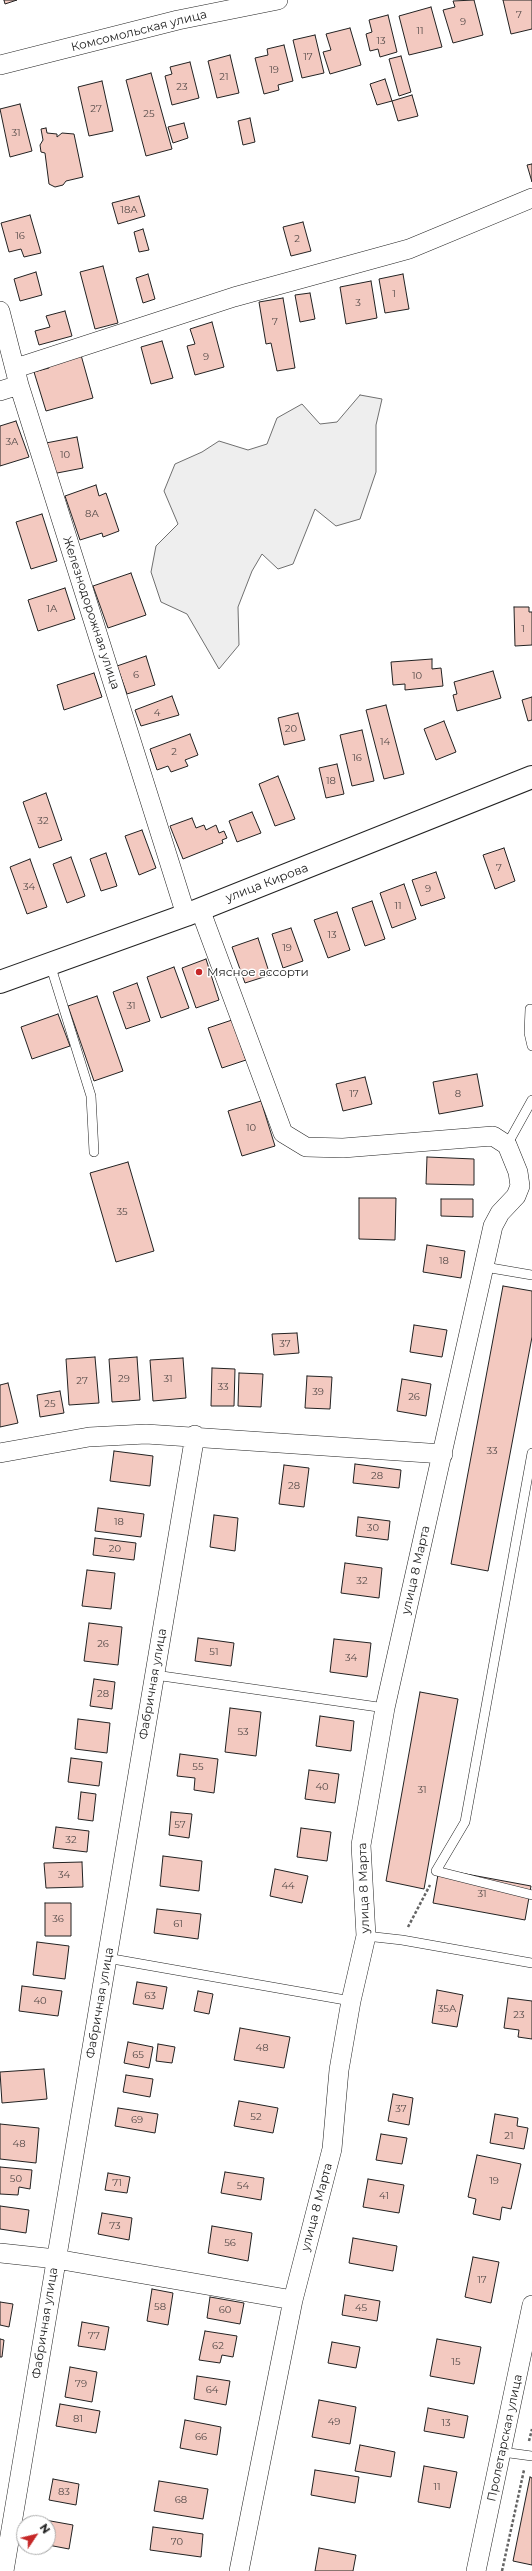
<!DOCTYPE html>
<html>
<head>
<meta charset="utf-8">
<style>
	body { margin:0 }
	#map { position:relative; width:532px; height:2571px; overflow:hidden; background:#fff; font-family:Montserrat,sans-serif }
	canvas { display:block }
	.north { position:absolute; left:16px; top:2515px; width:40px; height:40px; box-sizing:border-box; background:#fff; border:1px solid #a7a7a7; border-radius:50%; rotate:55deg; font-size:11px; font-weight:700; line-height:16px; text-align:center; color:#222 }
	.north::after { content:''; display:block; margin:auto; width:14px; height:18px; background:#c62828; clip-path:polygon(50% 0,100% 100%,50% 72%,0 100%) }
</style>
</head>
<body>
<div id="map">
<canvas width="532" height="2571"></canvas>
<div class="north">N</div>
</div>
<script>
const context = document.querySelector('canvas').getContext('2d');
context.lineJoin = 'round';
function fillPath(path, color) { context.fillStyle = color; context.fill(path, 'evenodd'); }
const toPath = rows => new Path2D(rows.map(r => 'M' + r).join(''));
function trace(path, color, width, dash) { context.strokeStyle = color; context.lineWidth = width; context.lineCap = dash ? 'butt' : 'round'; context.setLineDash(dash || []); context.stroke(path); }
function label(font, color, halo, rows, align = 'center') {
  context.font = font + ' Montserrat,sans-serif'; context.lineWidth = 3; context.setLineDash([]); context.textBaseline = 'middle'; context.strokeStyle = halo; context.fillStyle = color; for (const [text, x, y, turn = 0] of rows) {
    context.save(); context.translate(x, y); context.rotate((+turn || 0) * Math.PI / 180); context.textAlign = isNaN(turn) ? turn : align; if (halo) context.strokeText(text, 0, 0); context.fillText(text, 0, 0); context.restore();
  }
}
const green = toPath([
	[360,395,382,399,376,425,376,472,360,519,336,526,315,509,293,564,278,569,262,554,252,571,238,607,239,645,219,669,187,614,161,602,151,572,156,546,178,524,164,491,175,464,202,452,219,441,248,450,267,444,277,418,302,404,320,424,337,422,360,395]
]);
fillPath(green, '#eee');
trace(green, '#6f6f6f', 1);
const building = toPath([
	[4,0,17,0,5,4,4,0],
	[474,0,483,35,453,43,443,10,455,7,453,1,474,0],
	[503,0,532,0,532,29,511,34,503,0],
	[431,7,442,47,409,55,399,16,431,7],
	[388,15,397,52,380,57,378,49,370,51,366,34,372,32,369,20,388,15],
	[350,28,361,65,330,74,323,52,331,50,326,34,350,28],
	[315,35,324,73,302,78,293,40,315,35],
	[284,45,293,81,278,85,279,90,264,94,255,58,268,55,267,49,284,45],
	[230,55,239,93,217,98,208,61,230,55],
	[401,56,411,92,399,96,389,59,401,56],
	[190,62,199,98,172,105,165,76,172,74,170,67,190,62],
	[151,73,172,149,146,156,126,80,151,73],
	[385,79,392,101,377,105,370,84,385,79],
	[102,81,113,131,89,136,78,87,102,81],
	[412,95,418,116,398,121,392,101,412,95],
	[20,104,32,151,10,157,0,109,20,104],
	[250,118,255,142,243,145,238,121,250,118],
	[184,123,188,138,173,143,168,127,184,123],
	[46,128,47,133,57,134,57,137,62,133,74,134,83,177,66,181,63,185,55,187,49,184,45,153,41,152,40,145,43,140,41,129,46,128],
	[532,164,532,182,527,165,532,164],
	[139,196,145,216,118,224,112,203,139,196],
	[30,215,41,253,24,257,21,249,9,252,1,223,30,215],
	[303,222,311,251,291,256,283,227,303,222],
	[143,229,149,250,139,252,134,232,143,229],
	[103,266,118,323,95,329,80,272,103,266],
	[36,272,42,295,20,301,14,279,36,272],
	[148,274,155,299,143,303,136,278,148,274],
	[403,274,409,309,385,313,379,279,403,274],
	[371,281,377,318,346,324,340,287,371,281],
	[310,293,315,319,300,322,295,295,310,293],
	[283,298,295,368,277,371,271,343,266,344,259,302,283,298],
	[65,311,72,336,39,345,35,331,50,327,46,316,65,311],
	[212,322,224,367,195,375,187,346,195,344,190,329,212,322],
	[162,341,173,378,151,384,141,347,162,341],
	[81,355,93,398,46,411,34,372,49,368,48,364,81,355],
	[16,421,29,457,0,466,0,426,16,421],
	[77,437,83,468,52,474,46,443,77,437],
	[96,485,99,496,106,493,119,531,103,537,102,533,80,540,65,496,96,485],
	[42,514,57,561,31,569,16,522,42,514],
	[131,573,146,615,108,628,93,586,131,573],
	[65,588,75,619,38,631,28,600,65,588],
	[514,607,529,607,529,612,532,612,532,645,515,646,514,607],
	[146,656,155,685,127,694,117,666,146,656],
	[432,659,432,669,441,668,443,686,405,690,405,684,393,685,391,662,432,659],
	[493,671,501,698,457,711,453,695,457,694,454,682,493,671],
	[94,673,102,697,64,710,57,685,94,673],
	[172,696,179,715,141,726,135,710,172,696],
	[532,697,532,720,528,721,522,700,532,697],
	[386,705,404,774,384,779,366,710,386,705],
	[298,713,305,740,284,745,278,718,298,713],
	[444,721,456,752,436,760,424,729,444,721],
	[362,730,374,781,352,786,340,735,362,730],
	[190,734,198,755,185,760,188,766,171,772,168,766,157,770,150,749,190,734],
	[337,764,344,794,326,798,319,768,337,764],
	[278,776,295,819,275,826,259,784,278,776],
	[46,793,62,840,39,848,23,802,46,793],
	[252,812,261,833,237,842,229,821,252,812],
	[192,818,196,828,204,825,206,830,216,825,219,833,224,831,227,838,222,840,223,843,183,859,170,826,192,818],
	[142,830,156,868,139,875,125,836,142,830],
	[504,848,515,881,495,889,483,855,504,848],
	[106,853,117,886,101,891,90,859,106,853],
	[71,857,85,896,67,903,53,864,71,857],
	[30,859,47,907,27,914,10,867,30,859],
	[436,872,445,898,421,906,412,880,436,872],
	[404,884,416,919,392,928,380,893,404,884],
	[372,901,385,939,365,946,352,908,372,901],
	[337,912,350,950,328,958,314,920,337,912],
	[291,928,303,961,283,968,272,934,291,928],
	[258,938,270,975,245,983,232,947,258,938],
	[206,959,219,1000,196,1008,182,968,206,959],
	[174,967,189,1008,161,1018,147,977,174,967],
	[137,983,150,1021,126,1029,113,992,137,983],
	[97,996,123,1071,94,1081,68,1006,97,996],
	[58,1014,70,1046,32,1059,21,1027,58,1014],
	[232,1020,246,1060,222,1068,208,1028,232,1020],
	[477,1074,483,1106,439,1114,433,1082,477,1074],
	[365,1077,372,1104,343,1111,336,1084,365,1077],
	[261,1101,275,1146,242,1156,228,1111,261,1101],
	[427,1157,474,1159,474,1185,426,1184,427,1157],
	[128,1162,154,1251,116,1262,90,1173,128,1162],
	[359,1198,396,1198,395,1240,359,1239,359,1198],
	[441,1199,473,1199,473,1217,441,1216,441,1199],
	[427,1245,465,1251,461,1278,423,1272,427,1245],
	[503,1286,532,1291,532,1337,488,1571,451,1564,503,1286],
	[414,1325,447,1330,442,1357,410,1352,414,1325],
	[297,1333,299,1353,274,1355,272,1334,297,1333],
	[95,1357,99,1403,69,1405,66,1359,95,1357],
	[137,1357,140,1400,112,1402,109,1359,137,1357],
	[183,1358,186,1398,153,1401,150,1360,183,1358],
	[212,1368,235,1369,234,1406,211,1406,212,1368],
	[239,1373,263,1374,261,1407,238,1406,239,1373],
	[307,1376,332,1377,330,1409,305,1408,307,1376],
	[402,1379,431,1384,426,1416,397,1411,402,1379],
	[8,1383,18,1423,0,1427,0,1385,8,1383],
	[60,1391,64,1413,40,1417,37,1395,60,1391],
	[114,1451,153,1456,150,1486,110,1481,114,1451],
	[355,1464,401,1470,399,1488,353,1483,355,1464],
	[284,1465,309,1468,304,1507,279,1504,284,1465],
	[98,1508,144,1514,141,1537,95,1531,98,1508],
	[214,1515,238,1518,235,1551,210,1547,214,1515],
	[358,1517,390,1521,388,1540,356,1536,358,1517],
	[95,1538,136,1543,134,1560,93,1555,95,1538],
	[345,1563,382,1568,379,1598,341,1593,345,1563],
	[87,1570,115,1573,111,1609,82,1606,87,1570],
	[89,1623,122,1627,118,1665,84,1661,89,1623],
	[198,1638,234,1643,231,1666,195,1661,198,1638],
	[334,1639,371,1643,367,1677,330,1672,334,1639],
	[94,1679,115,1682,112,1709,90,1706,94,1679],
	[420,1692,458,1699,424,1889,386,1881,420,1692],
	[230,1708,261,1712,256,1756,225,1752,230,1708],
	[320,1716,354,1721,351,1751,316,1746,320,1716],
	[78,1719,110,1723,107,1753,75,1749,78,1719],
	[180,1754,218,1759,214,1793,194,1790,195,1778,177,1776,180,1754],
	[71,1758,102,1762,99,1786,68,1782,71,1758],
	[309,1770,339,1774,335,1803,305,1799,309,1770],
	[81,1792,96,1794,93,1821,78,1819,81,1792],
	[171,1812,192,1814,189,1838,169,1835,171,1812],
	[56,1827,89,1831,87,1852,53,1848,56,1827],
	[301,1828,331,1832,327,1861,297,1857,301,1828],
	[163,1856,202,1861,199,1891,160,1886,163,1856],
	[82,1862,83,1887,46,1888,44,1863,82,1862],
	[275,1869,308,1876,302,1903,270,1896,275,1869],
	[439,1869,531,1886,525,1920,433,1903,439,1869],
	[45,1903,71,1903,71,1936,45,1936,45,1903],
	[157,1909,201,1914,198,1939,154,1933,157,1909],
	[37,1942,69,1946,65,1979,33,1975,37,1942],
	[137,1982,167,1987,163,2009,133,2004,137,1982],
	[22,1986,62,1991,58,2016,19,2011,22,1986],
	[437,1990,463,1995,457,2027,432,2023,437,1990],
	[198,1991,213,1994,209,2014,194,2011,198,1991],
	[508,1998,532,2001,532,2039,518,2037,519,2030,504,2028,508,1998],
	[240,2028,290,2037,284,2068,234,2060,240,2028],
	[128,2042,153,2047,149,2068,124,2063,128,2042],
	[158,2044,175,2047,172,2063,156,2061,158,2044],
	[44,2069,47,2099,2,2103,0,2072,44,2069],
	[126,2075,153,2079,150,2097,123,2092,126,2075],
	[393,2094,413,2098,409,2125,388,2121,393,2094],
	[239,2101,278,2108,273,2133,234,2126,239,2101],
	[118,2108,158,2114,155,2133,115,2126,118,2108],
	[495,2114,518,2118,517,2126,528,2128,524,2149,490,2143,495,2114],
	[0,2124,39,2128,36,2163,0,2159,0,2124],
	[381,2134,407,2138,402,2164,376,2160,381,2134],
	[477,2155,521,2164,511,2209,502,2207,500,2220,473,2214,476,2199,468,2197,477,2155],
	[0,2167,32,2170,30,2189,19,2187,18,2195,0,2194,0,2167],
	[225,2172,264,2178,261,2200,221,2193,225,2172],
	[108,2173,130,2177,127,2193,105,2190,108,2173],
	[368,2179,404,2185,399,2213,363,2207,368,2179],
	[0,2206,29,2210,26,2233,0,2229,0,2206],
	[102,2213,132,2218,129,2240,98,2234,102,2213],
	[212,2226,252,2233,248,2261,208,2253,212,2226],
	[353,2238,397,2246,393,2271,349,2263,353,2238],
	[473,2257,499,2262,491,2303,465,2297,473,2257],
	[152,2289,173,2293,168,2325,147,2321,152,2289],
	[345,2295,380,2301,377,2321,342,2315,345,2295],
	[210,2297,244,2303,240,2324,207,2318,210,2297],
	[0,2302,13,2304,9,2327,0,2325,0,2302],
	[82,2322,109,2327,105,2350,78,2346,82,2322],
	[205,2331,237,2336,233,2357,222,2355,220,2363,199,2360,205,2331],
	[0,2339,4,2340,2,2357,0,2357,0,2339],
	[437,2339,481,2347,474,2384,430,2376,437,2339],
	[332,2342,360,2347,356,2368,328,2363,332,2342],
	[70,2367,97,2372,92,2402,65,2397,70,2367],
	[197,2376,230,2381,226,2405,194,2399,197,2376],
	[319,2400,356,2407,350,2444,312,2437,319,2400],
	[60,2404,100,2411,96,2433,56,2426,60,2404],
	[428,2408,468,2416,464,2438,424,2431,428,2408],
	[185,2420,221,2427,217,2455,180,2448,185,2420],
	[360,2445,395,2452,391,2477,355,2471,360,2445],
	[424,2466,457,2472,450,2508,418,2502,424,2466],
	[315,2470,359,2477,355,2503,311,2495,315,2470],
	[530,2477,532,2478,532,2565,513,2561,530,2477],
	[53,2479,79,2484,76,2505,49,2500,53,2479],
	[159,2481,208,2489,203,2519,154,2511,159,2481],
	[45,2520,73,2525,69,2549,48,2545,48,2523,45,2523,45,2520],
	[153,2527,203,2534,201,2557,150,2550,153,2527],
	[319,2548,356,2555,353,2571,315,2571,319,2548]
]);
fillPath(building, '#f3c9c0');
trace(building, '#222', 1);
const lane = toPath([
	[50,964,91,1096,94,1152],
	[530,1009,529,1033,532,1046],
	[507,1145,532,1100],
	[485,1267,532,1275],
	[532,1453,465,1822,436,1871,532,1895],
	[155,1675,385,1708],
	[366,1936,402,1940,532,1963],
	[107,1958,351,2001],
	[502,2452,532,2456]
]);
const street = toPath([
	[0,65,178,20,278,0],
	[0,311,19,385,186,915],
	[16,368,234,297,409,249,532,198],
	[0,391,19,385],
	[200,909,283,1133,306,1147,343,1148,493,1136,507,1145,518,1172,520,1186,516,1196,500,1213,493,1226,385,1708,361,1845,366,1936,351,2001,339,2070,332,2149,293,2300,239,2571],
	[0,1453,89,1437,146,1434,443,1454],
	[0,2253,56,2259,293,2300],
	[4,2571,195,1435],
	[476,2571,532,2305]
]);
const primary = toPath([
	[0,982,186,915,532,777]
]);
trace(lane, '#222', 10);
trace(street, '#222', 20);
trace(primary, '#222', 24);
trace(toPath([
	[408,1927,430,1885],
	[529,2441,532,2429],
	[502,2571,524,2470]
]), '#646464', 2.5, [3, 2]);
trace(lane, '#fff', 9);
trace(street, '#fff', 19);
trace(primary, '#fff', 22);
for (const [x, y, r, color] of [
	[199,972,4,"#c62828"]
]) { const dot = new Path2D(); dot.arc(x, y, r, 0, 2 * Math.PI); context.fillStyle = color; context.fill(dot); trace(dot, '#fff', 1.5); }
label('10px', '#564c4a', null, [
	["7",519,15],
	["9",463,22],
	["11",420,31],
	["13",381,41],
	["17",308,57],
	["19",274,70],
	["21",224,77],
	["23",182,87],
	["27",96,109],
	["25",149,114],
	["31",16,133],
	["18А",129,210],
	["16",20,236],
	["2",297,239],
	["1",394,294],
	["3",358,303],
	["7",275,322],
	["9",206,357],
	["3А",12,442],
	["10",65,455],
	["8А",92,514],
	["1А",52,609],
	["1",523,629],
	["6",136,675],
	["10",417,676],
	["4",157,713],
	["20",291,729],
	["14",385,742],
	["2",174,752],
	["16",357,758],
	["18",331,781],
	["32",43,821],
	["7",499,868],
	["34",29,887],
	["9",428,889],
	["11",398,906],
	["13",332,935],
	["19",287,948],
	["31",131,1006],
	["17",354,1094],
	["8",458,1094],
	["10",251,1128],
	["35",122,1212],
	["18",444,1261],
	["37",285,1344],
	["29",124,1379],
	["31",168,1379],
	["27",82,1381],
	["33",223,1387],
	["39",318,1392],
	["26",414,1397],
	["25",50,1404],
	["33",492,1451],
	["28",377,1476],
	["28",294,1486],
	["18",119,1522],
	["30",373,1528],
	["20",115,1549],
	["32",362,1581],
	["26",103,1644],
	["51",214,1652],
	["34",351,1658],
	["28",103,1694],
	["53",243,1732],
	["55",198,1767],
	["40",322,1787],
	["31",422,1790],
	["57",180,1825],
	["32",71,1840],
	["34",64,1875],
	["44",288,1886],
	["31",482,1894],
	["36",58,1919],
	["61",178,1924],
	["63",150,1996],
	["40",40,2001],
	["35А",447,2009],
	["23",519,2015],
	["48",262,2048],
	["65",138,2055],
	["37",401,2109],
	["52",256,2117],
	["69",137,2120],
	["21",509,2136],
	["48",19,2144],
	["50",16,2179],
	["19",494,2181],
	["71",117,2183],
	["54",243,2186],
	["41",384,2196],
	["73",115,2226],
	["56",230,2243],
	["17",482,2280],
	["58",160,2307],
	["45",361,2308],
	["60",225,2310],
	["77",94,2336],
	["62",218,2346],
	["15",456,2362],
	["79",81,2384],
	["64",212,2390],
	["81",78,2419],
	["49",334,2422],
	["13",446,2423],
	["66",201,2437],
	["11",437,2487],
	["83",64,2492],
	["68",181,2500],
	["70",177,2542]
]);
label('12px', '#222', '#fff', [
	["Комсомольская улица",139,31,-14],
	["Железнодорожная улица",91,613,72],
	["улица Кирова",267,883,-21],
	["улица 8 Марта",416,1570,-77],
	["Фабричная улица",153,1684,-80],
	["улица 8 Марта",364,1888,-92],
	["Фабричная улица",100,2003,-80],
	["улица 8 Марта",317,2207,-75],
	["Фабричная улица",45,2323,-81],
	["Пролетарская улица",505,2438,-78]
]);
label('12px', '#222', '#fff', [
	["Мясное ассорти",207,972]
], 'left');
</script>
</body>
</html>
